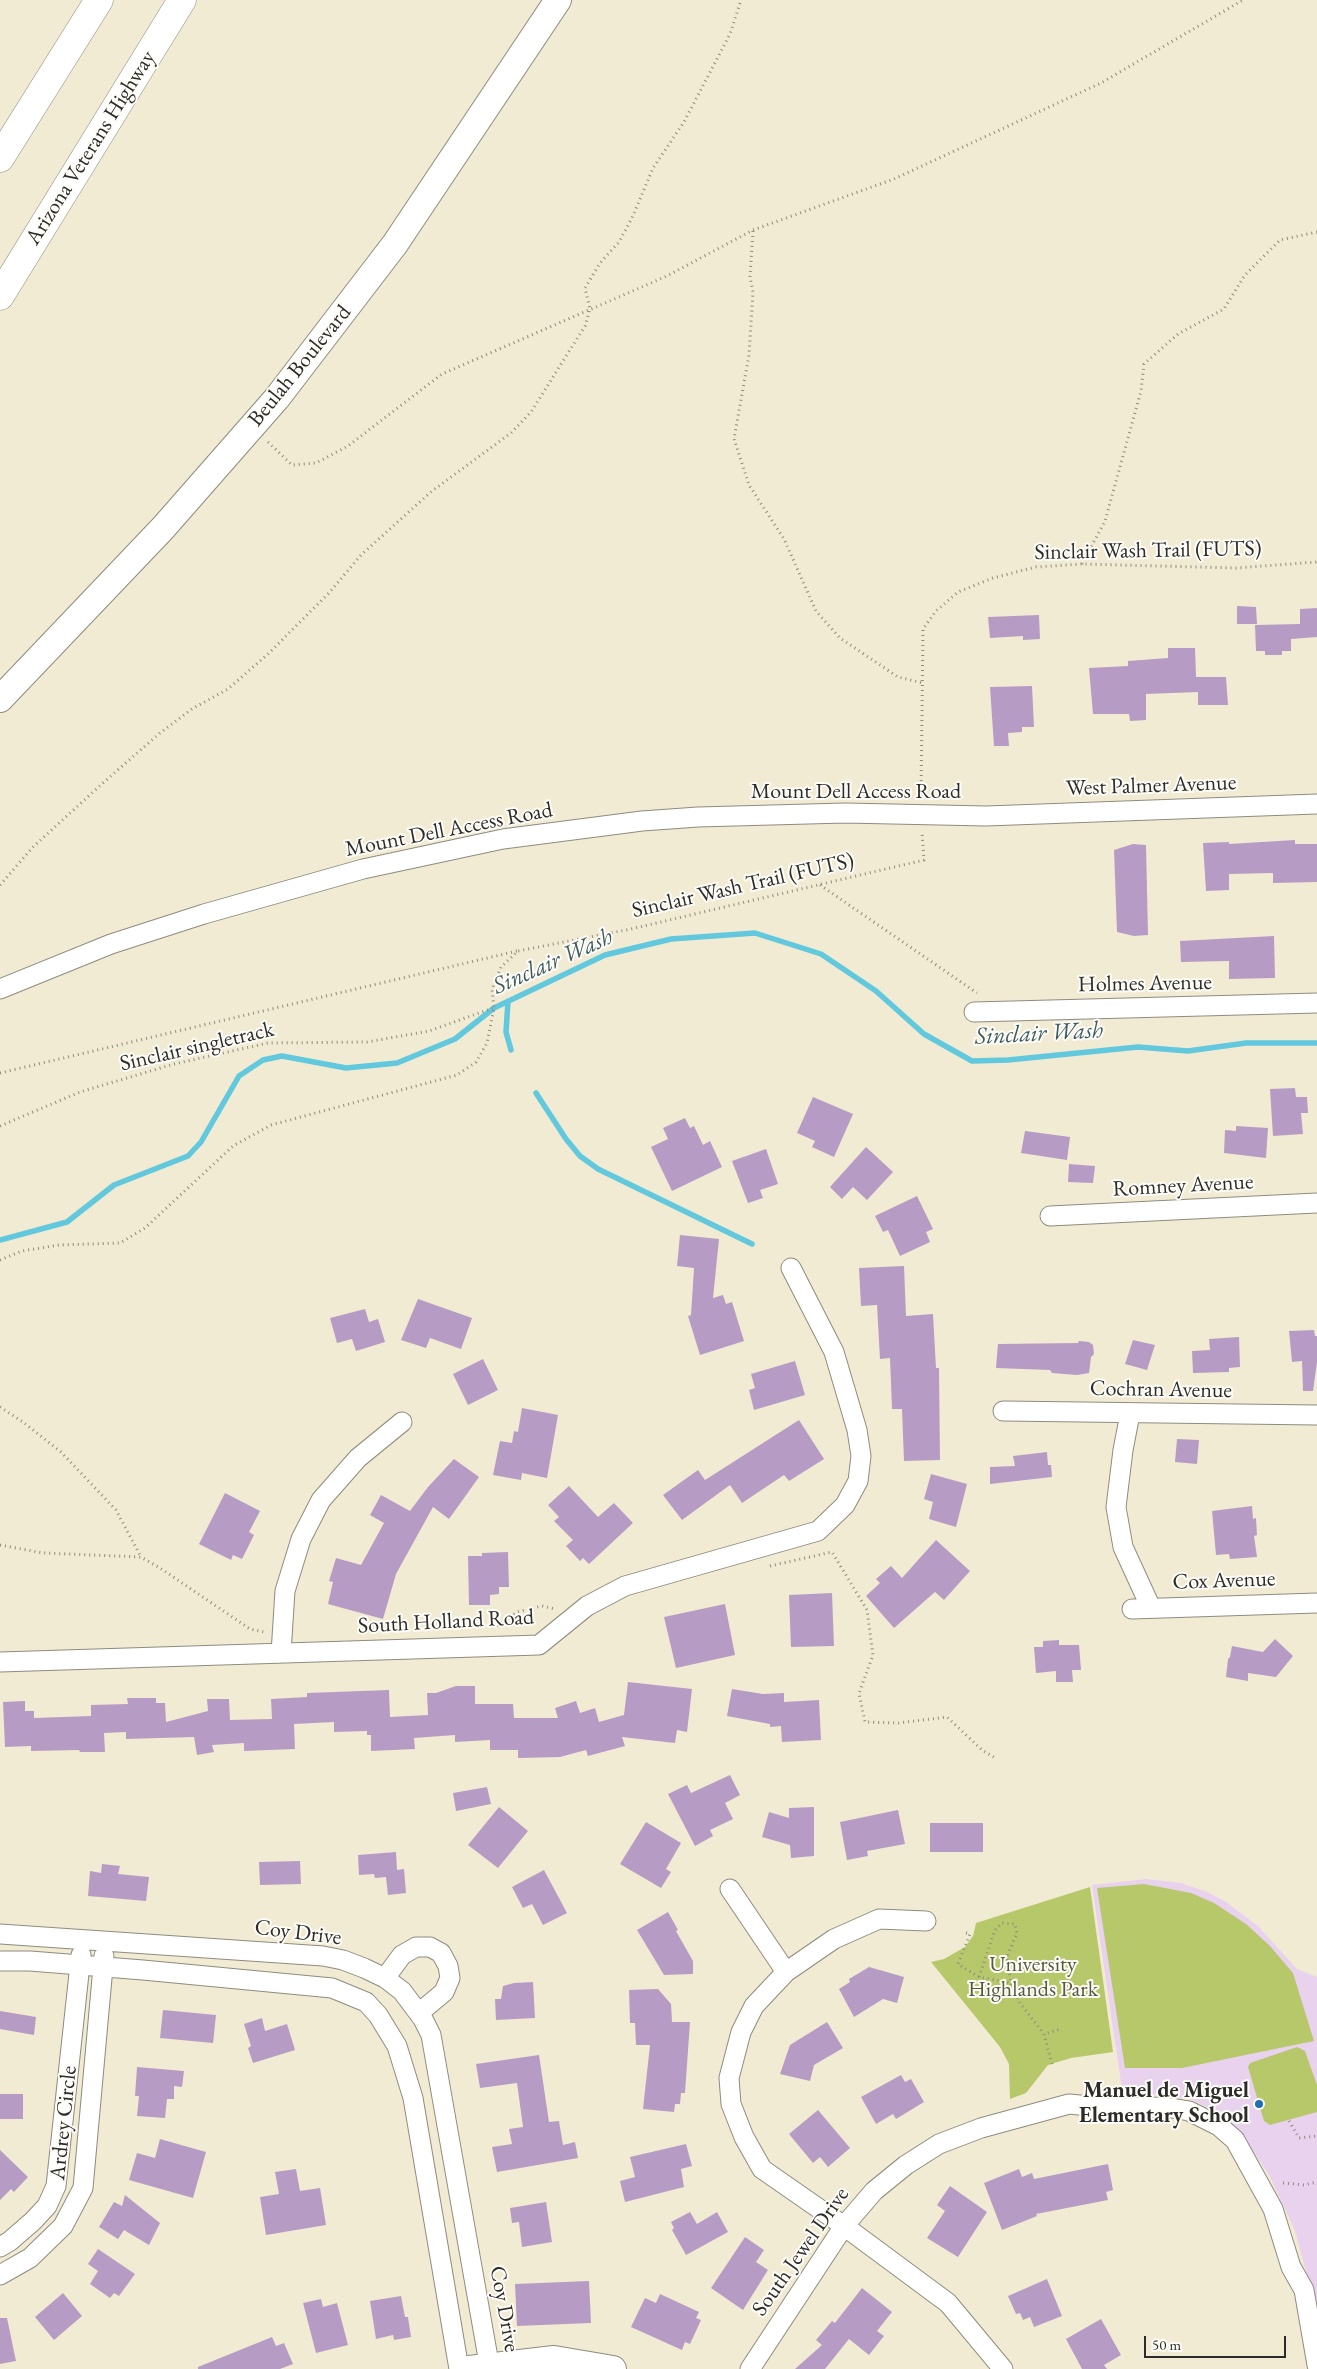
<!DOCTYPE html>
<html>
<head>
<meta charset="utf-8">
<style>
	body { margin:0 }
	#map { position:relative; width:1317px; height:2369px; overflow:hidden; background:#f2ebd3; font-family:"EB Garamond",serif }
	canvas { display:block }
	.scale { position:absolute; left:1144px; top:2336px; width:142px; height:22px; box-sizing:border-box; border:2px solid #2b2b2b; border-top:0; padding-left:6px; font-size:15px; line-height:18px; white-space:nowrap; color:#2b2b2b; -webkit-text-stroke:4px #fdfcf7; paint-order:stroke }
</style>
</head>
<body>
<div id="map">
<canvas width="1317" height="2369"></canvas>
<div class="scale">50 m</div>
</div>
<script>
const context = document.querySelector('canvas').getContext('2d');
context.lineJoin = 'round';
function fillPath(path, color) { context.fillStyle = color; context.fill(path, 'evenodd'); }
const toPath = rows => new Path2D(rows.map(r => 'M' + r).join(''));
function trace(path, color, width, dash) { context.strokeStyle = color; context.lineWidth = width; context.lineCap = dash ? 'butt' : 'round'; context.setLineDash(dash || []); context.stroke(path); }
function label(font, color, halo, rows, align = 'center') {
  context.font = font + ' "EB Garamond",serif'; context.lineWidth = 4; context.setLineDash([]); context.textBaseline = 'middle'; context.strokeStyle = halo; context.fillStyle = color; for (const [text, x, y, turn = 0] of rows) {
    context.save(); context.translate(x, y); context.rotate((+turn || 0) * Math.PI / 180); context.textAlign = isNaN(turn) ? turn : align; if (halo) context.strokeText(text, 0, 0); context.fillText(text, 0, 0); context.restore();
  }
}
fillPath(toPath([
	[1146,1879,1181,1883,1207,1892,1226,1902,1258,1926,1297,1969,1317,1977,1317,2325,1313,2298,1295,2231,1269,2175,1242,2135,1217,2113,1195,2101,1162,2094,1123,2096,1092,1885]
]), '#e8d2ee');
fillPath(toPath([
	[1144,1884,1191,1893,1214,1903,1246,1924,1269,1945,1293,1973,1314,2041,1182,2068,1125,2068,1097,1888],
	[1090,1887,1113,2052,1071,2058,1048,2065,1026,2093,1010,2099,1009,2064,1000,2047,931,1962,944,1959,965,1947,973,1936,976,1923],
	[1297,2047,1305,2051,1317,2085,1317,2112,1270,2125,1264,2121,1248,2067,1250,2063]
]), '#b7c86b');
trace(toPath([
	[508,1001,506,1032,511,1050],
	[536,1093,566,1139,580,1156,598,1169,752,1244],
	[0,1240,67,1222,114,1185,188,1156,201,1142,239,1076,263,1060,282,1056,346,1068,397,1063,455,1039,494,1008,605,955,671,939,755,933,821,954,876,991,924,1034,972,1061,1008,1060,1138,1047,1188,1051,1246,1043,1317,1043]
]), '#61c8dd', 5.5);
fillPath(toPath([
	[1237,606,1256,607,1257,624,1237,624],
	[1317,608,1317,637,1291,639,1291,651,1282,651,1282,655,1265,655,1265,651,1256,651,1255,625,1300,624,1300,609],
	[1039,615,1040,639,1023,640,1023,636,990,638,988,617],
	[1168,648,1195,648,1196,677,1226,677,1228,705,1198,705,1198,692,1146,694,1146,720,1130,721,1129,714,1093,714,1089,668,1128,666,1128,661,1168,658],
	[1032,686,1034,727,1022,727,1022,732,1008,733,1009,746,994,746,990,687],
	[1295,840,1295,844,1317,844,1317,882,1273,883,1273,873,1229,874,1229,890,1206,891,1203,843,1229,842,1229,844],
	[1133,844,1146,845,1148,935,1134,936,1117,932,1114,850],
	[1274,936,1275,978,1229,979,1229,961,1181,962,1180,941],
	[1295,1088,1296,1097,1307,1097,1308,1113,1301,1113,1303,1134,1273,1136,1270,1089],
	[813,1097,853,1114,834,1157,812,1147,815,1141,797,1133],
	[685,1118,690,1128,694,1126,703,1145,710,1141,722,1167,672,1191,651,1147,668,1139,663,1128],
	[1236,1126,1268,1128,1266,1158,1224,1153,1225,1130,1236,1131],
	[1025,1131,1070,1137,1067,1160,1021,1153],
	[866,1147,893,1172,867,1200,853,1187,842,1199,830,1187],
	[766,1149,778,1184,760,1190,763,1198,748,1203,732,1161],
	[1069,1164,1095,1166,1093,1183,1068,1182],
	[917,1196,933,1229,926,1232,930,1242,900,1256,888,1230,883,1232,875,1216],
	[680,1235,719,1239,713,1298,723,1295,726,1304,732,1302,744,1341,700,1355,688,1316,691,1315,694,1268,677,1266],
	[904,1266,906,1316,933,1314,936,1368,939,1368,940,1460,904,1461,902,1409,892,1409,890,1358,880,1359,877,1305,861,1306,859,1268],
	[418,1299,472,1318,461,1349,430,1338,426,1348,401,1340],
	[365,1309,369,1322,378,1319,385,1342,356,1351,352,1339,337,1343,330,1318],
	[1314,1330,1315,1336,1317,1336,1317,1362,1313,1391,1303,1391,1302,1361,1292,1362,1289,1331],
	[1239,1337,1240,1367,1229,1368,1229,1372,1193,1373,1192,1351,1210,1350,1209,1339],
	[1133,1340,1155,1345,1147,1370,1125,1364],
	[1079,1341,1089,1342,1093,1345,1094,1354,1091,1357,1089,1373,1077,1375,1052,1373,1050,1370,996,1368,998,1344,1078,1343],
	[483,1359,498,1390,468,1405,453,1374],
	[795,1361,805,1395,754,1410,749,1390,755,1388,751,1374],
	[522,1408,558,1415,547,1478,522,1473,521,1480,493,1475,500,1441,512,1443,514,1431,518,1432],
	[799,1420,824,1459,789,1481,784,1475,742,1503,730,1485,682,1520,663,1495,698,1470,705,1480],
	[1177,1439,1199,1440,1197,1464,1175,1462],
	[1047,1452,1048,1465,1051,1465,1052,1477,990,1484,990,1467,1015,1466,1013,1456],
	[454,1459,479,1477,449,1519,433,1507,396,1574,383,1619,328,1604,333,1582,329,1581,336,1558,361,1565,384,1523,370,1515,381,1495,410,1511,428,1487],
	[931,1474,967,1484,956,1527,929,1519,933,1502,924,1499],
	[569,1486,598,1517,614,1503,633,1523,589,1564,583,1558,580,1561,566,1546,573,1540,554,1521,559,1517,548,1505],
	[225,1493,260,1511,249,1532,254,1535,242,1559,233,1555,231,1560,199,1544],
	[1252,1506,1253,1519,1256,1518,1257,1535,1254,1536,1257,1557,1230,1559,1229,1554,1216,1555,1212,1511],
	[936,1540,970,1571,944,1600,935,1592,894,1628,866,1596,880,1583,876,1579,891,1566,902,1578],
	[508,1552,509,1587,499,1587,499,1594,490,1595,490,1605,469,1605,468,1556,482,1556,482,1553],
	[832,1593,834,1646,791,1647,789,1595],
	[725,1604,735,1655,676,1668,664,1617],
	[1275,1639,1293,1656,1276,1677,1248,1673,1248,1681,1226,1677,1228,1659,1230,1657,1232,1646,1263,1652],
	[1059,1640,1059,1645,1079,1645,1081,1670,1072,1670,1073,1682,1056,1682,1056,1671,1036,1673,1034,1647,1043,1647,1043,1641],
	[628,1682,692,1689,687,1732,677,1730,675,1743,622,1737,625,1746,588,1756,586,1750,560,1757,518,1758,518,1750,490,1750,490,1740,455,1742,455,1735,414,1738,415,1749,371,1751,371,1735,367,1735,367,1731,334,1732,334,1722,294,1724,295,1749,244,1751,244,1743,212,1745,214,1752,197,1755,194,1737,126,1739,126,1732,104,1733,105,1752,80,1752,79,1750,31,1751,31,1746,5,1747,3,1702,25,1701,25,1711,34,1711,34,1718,91,1716,91,1705,128,1704,127,1698,156,1698,156,1703,165,1703,166,1722,208,1711,207,1699,229,1699,230,1720,272,1719,271,1699,307,1697,307,1693,389,1690,390,1717,428,1715,427,1693,436,1693,456,1686,475,1686,475,1704,513,1704,514,1718,558,1718,555,1708,576,1701,580,1713,595,1708,599,1722,624,1715],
	[732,1689,763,1694,784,1693,784,1702,819,1700,821,1740,782,1742,781,1726,770,1727,770,1724,727,1716],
	[730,1775,740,1795,725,1803,733,1819,710,1830,713,1836,695,1846,668,1794,687,1785,691,1793],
	[487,1787,491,1804,456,1811,453,1793],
	[499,1807,528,1831,498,1868,468,1845],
	[814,1807,814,1856,791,1858,790,1845,762,1837,769,1812,789,1818,789,1808],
	[898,1810,905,1844,867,1851,868,1856,847,1860,840,1822],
	[646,1822,681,1843,666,1869,671,1872,661,1888,620,1864],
	[930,1823,983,1823,983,1852,930,1852],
	[396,1852,397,1870,404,1869,406,1893,388,1895,386,1877,375,1878,374,1874,359,1875,358,1855],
	[300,1861,301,1884,260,1885,259,1862],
	[102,1864,120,1866,118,1874,149,1877,146,1901,88,1896,90,1871,101,1873],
	[544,1870,567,1913,543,1925,532,1904,523,1908,512,1887],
	[668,1912,678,1930,676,1931,693,1961,693,1974,664,1975,637,1930],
	[869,1967,904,1977,897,2003,883,1999,854,2017,839,1989,850,1982,849,1979],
	[533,1982,535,2018,496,2020,495,1999,501,1999,503,1986,514,1983],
	[658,1989,671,2004,672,2022,690,2022,685,2093,681,2093,680,2104,675,2104,674,2112,643,2109,650,2045,636,2045,635,2023,630,2023,629,1990],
	[163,2010,216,2015,213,2043,160,2038],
	[0,2011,36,2017,34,2035,0,2029],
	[262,2018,265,2031,287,2024,295,2050,253,2063,248,2048,251,2046,244,2024],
	[827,2022,843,2048,814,2065,810,2081,780,2074,790,2045],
	[539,2055,549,2122,559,2121,563,2145,575,2142,578,2158,497,2172,492,2147,512,2144,509,2129,523,2127,517,2083,480,2088,476,2064],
	[137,2067,184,2071,182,2087,174,2086,174,2099,167,2099,165,2118,137,2116,139,2096,135,2096],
	[901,2075,905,2082,911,2079,924,2102,896,2119,893,2114,876,2124,861,2097],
	[0,2094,23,2094,23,2119,0,2119],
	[818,2110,850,2148,828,2167,820,2157,813,2163,789,2134],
	[160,2139,206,2152,193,2198,129,2180,137,2153,155,2158],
	[686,2144,692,2166,681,2169,684,2187,625,2202,620,2181,635,2177,630,2157],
	[0,2150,28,2177,14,2192,11,2189,0,2200],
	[1108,2164,1113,2190,1106,2192,1108,2200,1036,2214,1037,2216,1002,2230,984,2183,1019,2169,1022,2177,1032,2173,1034,2179],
	[296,2169,300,2191,320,2188,326,2225,266,2235,260,2197,279,2194,275,2172],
	[950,2186,987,2212,958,2257,927,2238,945,2211,937,2205],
	[125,2195,160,2223,149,2245,124,2230,118,2239,99,2227,114,2202,122,2206],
	[546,2202,552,2242,522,2247,519,2222,512,2223,510,2208],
	[690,2212,697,2224,717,2212,728,2232,686,2255,672,2230,674,2228,671,2222],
	[745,2237,764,2250,756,2262,768,2270,743,2310,711,2288],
	[98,2249,135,2274,119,2296,114,2293,110,2298,90,2284,98,2271,88,2264],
	[1047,2279,1062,2316,1034,2327,1030,2317,1023,2320,1020,2313,1016,2314,1008,2296],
	[589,2281,591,2323,517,2326,515,2284],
	[862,2288,892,2312,877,2331,884,2336,869,2355,849,2339,825,2369,795,2369,822,2345,816,2340,832,2321,835,2323],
	[63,2293,82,2316,54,2340,35,2317],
	[660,2294,699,2312,696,2318,701,2320,690,2344,685,2342,682,2350,631,2327,645,2298,656,2303],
	[401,2296,405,2317,408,2317,411,2337,394,2340,393,2335,376,2339,370,2301],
	[321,2299,323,2307,337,2303,348,2345,316,2353,303,2303],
	[0,2318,7,2318,16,2361,0,2364],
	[1101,2319,1121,2355,1104,2365,1107,2369,1082,2369,1066,2339],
	[272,2337,276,2346,284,2343,293,2364,280,2369,198,2369,198,2367]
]), '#b69cc4');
const street = toPath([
	[0,989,111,944,204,914,363,869,503,839,642,821,698,817,845,813,986,816,1317,804],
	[974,1012,1317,1003],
	[1050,1216,1317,1203],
	[1003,1411,1317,1415],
	[1130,1414,1123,1450,1116,1507,1123,1547,1151,1608],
	[1132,1609,1317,1603],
	[281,1653,285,1591,301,1539,321,1500,358,1458,402,1422],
	[0,1662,539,1645,587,1606,625,1586,818,1531,845,1505,858,1481,861,1456,857,1430,834,1352,791,1268],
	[730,1889,786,1972],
	[926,1921,879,1919,834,1939,786,1972,754,2006,741,2032,729,2078,731,2104,744,2137,762,2169,844,2226,948,2303,1003,2369],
	[0,1934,323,1956,343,1960,364,1968,385,1978,402,1991,423,2019,431,2035,490,2369],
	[0,1961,30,1961,143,1970,332,1988,366,2002,378,2015,397,2046,413,2098,459,2369],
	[385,1978,402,1955,416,1947,430,1947,441,1953,448,1966,450,1978,444,1992,419,2013],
	[0,2247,10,2241,33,2221,47,2206,56,2186,81,1955],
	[0,2275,30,2258,63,2226,83,2188,104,1956],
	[750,2369,844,2226,874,2191,906,2165,939,2144,981,2128,1069,2104,1110,2108,1166,2107,1189,2111,1219,2126,1235,2140,1273,2209,1291,2267,1304,2290,1317,2365]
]);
const secondary = toPath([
	[0,699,163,528,277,398,395,244,558,0],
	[469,2369,554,2359,613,2369]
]);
const highway = toPath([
	[0,158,99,0],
	[0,296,182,0]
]);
trace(street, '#8e8b7f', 21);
trace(secondary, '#8e8b7f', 28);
trace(highway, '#8e8b7f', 29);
trace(toPath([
	[753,231,750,277,753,292,749,355,734,439,749,485,784,539,816,611,840,638,898,677,923,683],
	[268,442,292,465,316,463,348,446,442,374,667,276,753,230,894,179,1101,83,1243,0],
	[1082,564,1105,521,1141,391,1144,364,1178,334,1224,309,1245,275,1280,240,1317,232],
	[921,796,923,629,936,611,958,592,993,578,1036,567,1082,564,1236,568,1317,562],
	[0,885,33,847,104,782,160,733,192,709,228,689,268,654,329,593,361,555,432,491,511,433,531,412,585,326,590,309,585,288,600,263,619,242,632,218,653,168,684,122,730,34,741,0],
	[820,885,977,993],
	[0,1073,517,951],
	[0,1126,80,1092,174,1064,268,1043,367,1042,429,1031,493,1008],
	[0,1260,22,1251,59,1245,120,1243,145,1228,233,1146,271,1125,457,1075,476,1062,487,1043,494,1008,492,989,501,967,518,951,631,929,924,860,922,832],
	[0,1407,23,1422,61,1452,116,1510,141,1557],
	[0,1545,43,1553,141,1557,160,1568,250,1629,264,1632],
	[770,1566,832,1552,867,1610,873,1655,859,1693,865,1722,899,1723,947,1717,982,1750,997,1759],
	[492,1626,498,1625,517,1612,542,1606,555,1609],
	[966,1933,970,1934,958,1964,979,1977,1011,1983],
	[979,1977,995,1930,1002,1923,1015,1924,1017,1933,1007,1957,1011,1983,1020,2003,1044,2034],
	[1052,2064,1044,2034,1061,2029],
	[1289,2121,1299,2138,1317,2136],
	[1283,2183,1304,2185,1317,2182]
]), '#8e8b7f', 3, [1, 4]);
trace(street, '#fff', 19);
trace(secondary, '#fff', 26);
trace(highway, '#fff', 28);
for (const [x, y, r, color] of [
	[1259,2104,5,"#1f6fb2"]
]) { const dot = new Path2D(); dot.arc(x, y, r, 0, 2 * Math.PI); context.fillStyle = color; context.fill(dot); trace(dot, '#fdfcf7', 2); }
label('22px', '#2b2b2b', '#fdfcf7', [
	["Arizona Veterans Highway",91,148,-58],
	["Beulah Boulevard",300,366,-51],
	["Sinclair Wash Trail (FUTS)",1148,551,-1],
	["West Palmer Avenue",1151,786,-2],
	["Mount Dell Access Road",856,792],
	["Mount Dell Access Road",449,830,-11],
	["Sinclair Wash Trail (FUTS)",743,886,-13],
	["Holmes Avenue",1145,984,-1],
	["Sinclair singletrack",197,1047,-13],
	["Romney Avenue",1183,1186,-3],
	["Cochran Avenue",1161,1390,1],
	["Cox Avenue",1224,1581,-2],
	["South Holland Road",446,1622,-3],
	["Coy Drive",298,1933,7],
	["Ardrey Circle",64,2123,-84],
	["South Jewel Drive",801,2252,-55],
	["Coy Drive",504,2309,80]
]);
label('22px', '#555a3e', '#fdfcf7', [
	["University",1033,1965],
	["Highlands Park",1033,1990]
]);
label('bold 22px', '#2b2b2b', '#fdfcf7', [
	["Manuel de Miguel",1249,2091],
	["Elementary School",1249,2116]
], 'right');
label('italic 24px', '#3b5a60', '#fdfcf7', [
	["Sinclair Wash",553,962,-24],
	["Sinclair Wash",1039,1034,-3]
]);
</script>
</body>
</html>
